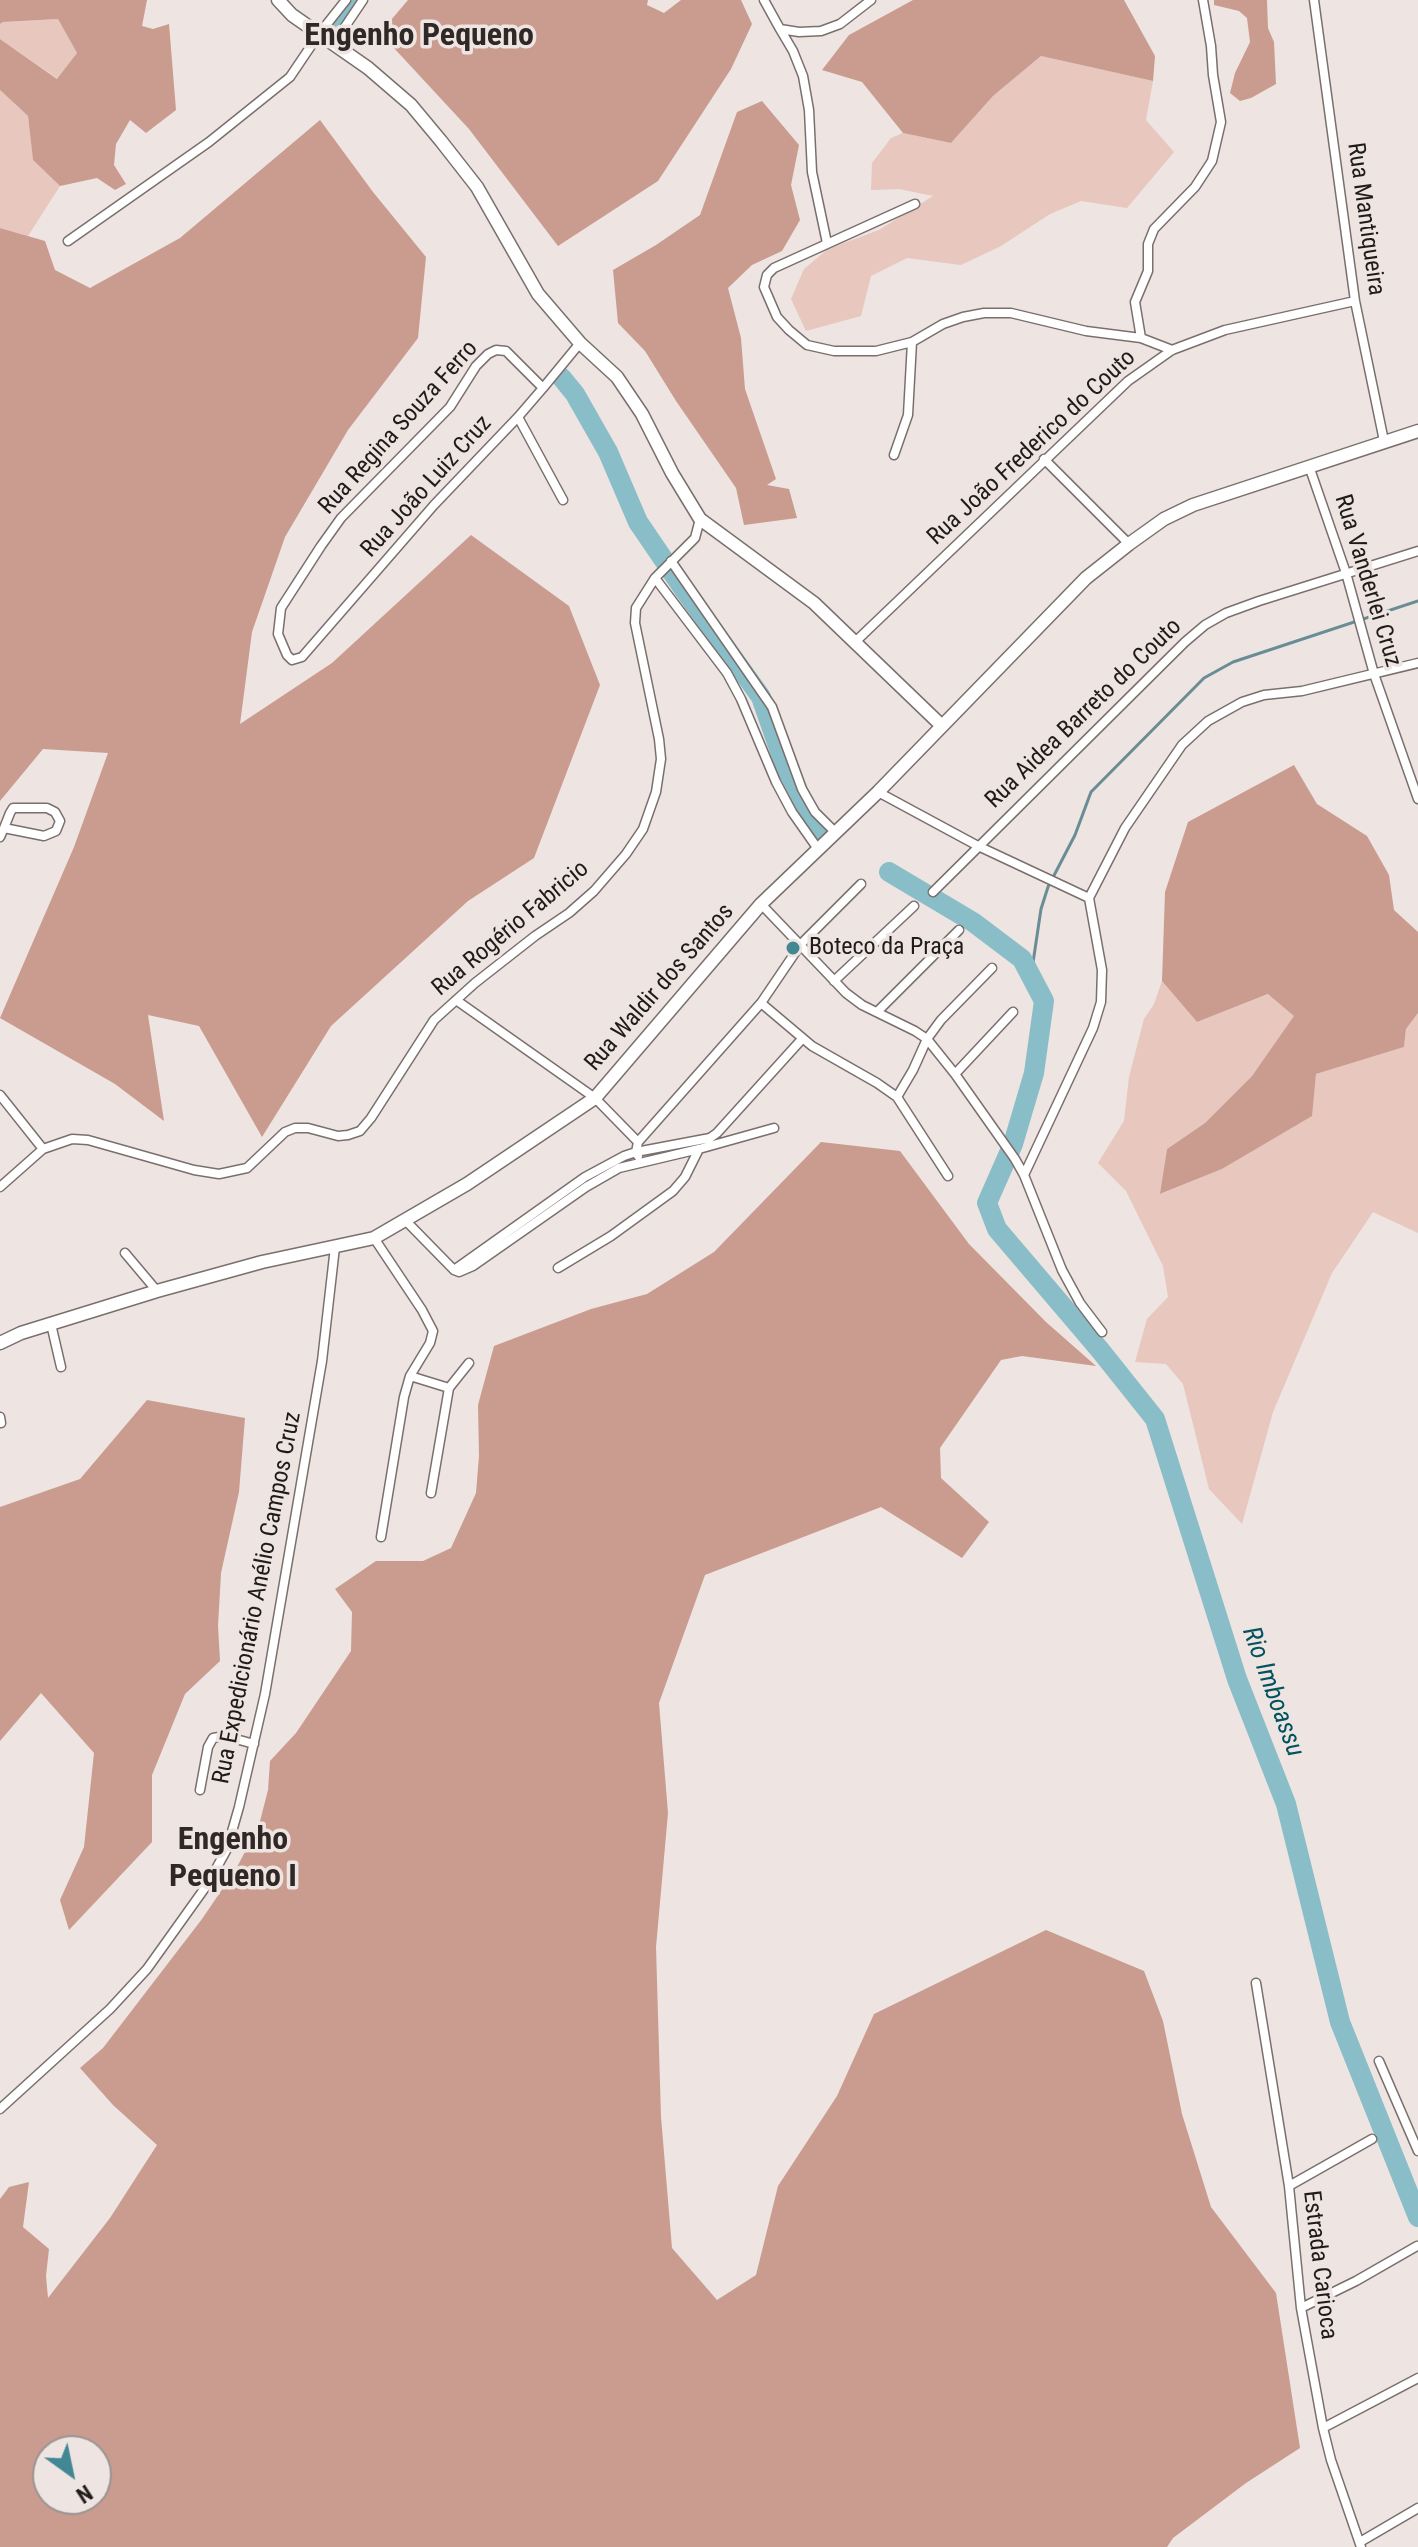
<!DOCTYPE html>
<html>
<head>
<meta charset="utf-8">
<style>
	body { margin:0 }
	#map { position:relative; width:1418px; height:2547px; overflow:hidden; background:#eee4e1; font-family:"Roboto Condensed",sans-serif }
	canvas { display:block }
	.north { position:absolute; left:32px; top:2435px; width:80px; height:80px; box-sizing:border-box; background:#eee4e1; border:2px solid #9b9491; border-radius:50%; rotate:147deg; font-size:22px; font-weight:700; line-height:32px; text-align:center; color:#1e1b1a }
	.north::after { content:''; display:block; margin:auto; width:28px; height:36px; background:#428894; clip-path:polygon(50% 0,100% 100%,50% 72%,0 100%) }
</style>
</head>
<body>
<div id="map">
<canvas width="1418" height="2547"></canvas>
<div class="north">N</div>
</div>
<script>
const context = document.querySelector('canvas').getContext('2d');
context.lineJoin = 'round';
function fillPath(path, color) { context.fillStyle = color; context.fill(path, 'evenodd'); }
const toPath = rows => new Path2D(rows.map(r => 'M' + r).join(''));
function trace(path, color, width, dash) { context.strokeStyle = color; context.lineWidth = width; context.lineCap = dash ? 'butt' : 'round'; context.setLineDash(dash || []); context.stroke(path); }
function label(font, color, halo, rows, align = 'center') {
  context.font = font + ' "Roboto Condensed",sans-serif'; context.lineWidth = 7; context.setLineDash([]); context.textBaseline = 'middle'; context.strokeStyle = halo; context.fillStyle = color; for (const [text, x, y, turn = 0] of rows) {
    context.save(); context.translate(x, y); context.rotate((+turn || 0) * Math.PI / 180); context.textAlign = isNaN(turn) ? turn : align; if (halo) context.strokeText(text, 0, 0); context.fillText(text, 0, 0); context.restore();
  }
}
fillPath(toPath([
	[58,19,77,53,58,79,0,39,0,24,3,22],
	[1041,56,1153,81,1146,120,1174,152,1127,208,1081,201,1050,214,1001,246,961,265,907,258,871,276,861,316,806,331,791,299,804,269,828,249,879,230,933,196,899,189,871,190,872,163,891,138,903,133,951,143,993,96],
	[0,90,28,116,33,160,60,186,28,236,0,228],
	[1162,981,1197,1022,1269,994,1295,1016,1252,1076,1205,1123,1167,1149,1161,1194,1222,1169,1311,1116,1316,1074,1404,1047,1406,1029,1418,1013,1418,1233,1373,1212,1332,1273,1273,1412,1242,1524,1209,1489,1183,1384,1166,1364,1135,1362,1147,1319,1168,1297,1163,1266,1126,1191,1098,1163,1124,1121,1129,1077,1144,1019,1154,1004]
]), '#e7c7be');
fillPath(toPath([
	[0,0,147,0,142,26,153,29,169,24,176,110,146,133,130,120,116,144,114,165,126,184,115,190,97,178,60,186,33,160,28,116,0,90,0,39,57,79,77,53,58,19,3,22,0,24],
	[408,0,648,0,647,5,664,13,681,0,741,0,752,24,731,69,658,181,558,246,469,129,380,33],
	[913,0,1124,0,1155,56,1153,81,1041,56,993,96,951,143,903,133,862,82,822,70,849,35],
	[1214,0,1267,0,1268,28,1274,42,1276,84,1251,98,1240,101,1230,93,1235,73,1250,42,1247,18,1239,11,1214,5],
	[762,101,799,145,791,185,800,220,782,251,752,265,728,288,741,338,745,389,776,479,767,485,789,489,797,518,744,525,736,488,676,401,645,351,618,323,613,270,656,245,700,215,737,112],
	[320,120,373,192,426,257,418,338,348,430,285,537,252,632,240,724,332,663,471,535,569,606,600,685,534,858,468,901,331,1026,262,1137,199,1026,148,1015,164,1121,115,1084,0,1018,74,847,108,753,43,749,0,801,0,228,45,241,55,270,90,288,180,238],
	[1294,765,1317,804,1367,836,1389,875,1394,910,1418,932,1418,1013,1406,1029,1404,1047,1316,1074,1312,1116,1222,1169,1160,1194,1167,1149,1205,1123,1252,1076,1294,1016,1268,994,1197,1022,1162,981,1165,892,1188,822],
	[821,1142,900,1151,969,1244,1046,1322,1096,1366,1022,1356,1001,1360,940,1448,941,1478,989,1522,962,1558,881,1507,705,1575,659,1703,668,1813,656,1947,661,2117,672,2248,717,2300,756,2275,778,2186,837,2096,874,2014,1046,1930,1144,1971,1163,2021,1182,2114,1211,2207,1276,2293,1300,2448,1246,2483,1173,2538,1167,2547,0,2547,0,2199,9,2187,29,2182,23,2227,49,2249,46,2276,48,2298,110,2218,157,2145,113,2105,80,2068,103,2048,202,1919,236,1869,259,1825,268,1790,270,1761,296,1733,351,1651,352,1612,335,1589,376,1561,423,1561,451,1548,476,1493,479,1456,478,1405,494,1346,591,1309,647,1294,714,1252],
	[96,2451,96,2499,48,2499,48,2451],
	[147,1400,245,1418,239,1492,221,1573,218,1626,220,1661,185,1694,152,1775,152,1842,69,1930,60,1900,84,1847,94,1753,41,1693,0,1741,0,1507,80,1479]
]), '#c99c8f');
trace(toPath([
	[1031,976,1041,909,1048,887,1075,835,1091,792,1204,678,1233,662,1418,601]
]), '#698d94', 3);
trace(toPath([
	[332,32,356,0],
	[562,378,575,394,608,452,638,522,685,591,761,697,785,766,819,832],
	[889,872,973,922,1022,959,1044,1001,1034,1073,1013,1144,987,1203,997,1229,1100,1350,1155,1419,1237,1679,1286,1804,1340,2022,1418,2217]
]), '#89bec9', 20);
const street = toPath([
	[764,0,780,29,799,32,821,31,840,24,871,0],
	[1314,0,1355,301,1384,441],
	[780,29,793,51,803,76,809,110,812,172,827,243],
	[334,43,363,0],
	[915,204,774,268,767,275,764,287,777,317,789,330,807,345,834,351,876,351,912,342,943,324,963,317,984,313,1011,313,1086,331,1141,338,1172,350],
	[68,241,209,142,290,77,319,34,346,0],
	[1141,338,1135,302,1148,271,1148,244,1154,229,1195,187,1212,161,1221,122,1213,75,1211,46,1203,0],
	[543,388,506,351,496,350,488,354,476,366,450,407,341,518,321,546,281,608,278,634,287,655,292,660,302,657,434,505,518,417,543,388,580,343],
	[518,417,563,500],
	[894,455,908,415,912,342],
	[1044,459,1129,544],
	[1309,466,1346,573,1374,674,1418,799],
	[671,561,772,707,802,789,815,812,835,832],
	[655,578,727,673,741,699,776,782,792,812,818,849],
	[854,643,1128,381,1172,350,1225,330,1355,301],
	[878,792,978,846,1089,898],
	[0,837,4,828,10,813,13,808,47,808,55,812,60,821,56,831,44,836,4,828],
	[933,892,1185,642,1205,625,1226,613,1259,601,1418,551],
	[761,904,846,993,862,1005,915,1031,927,1039,955,1074,1015,1159,1024,1175,1062,1270,1080,1303,1102,1332],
	[834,981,914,906],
	[456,1000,595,1098,638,1142],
	[761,1003,812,1046,877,1083,897,1097,948,1176],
	[877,1012,959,930],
	[955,1074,1013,1012],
	[0,1095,43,1149],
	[897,1097,913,1070,927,1039,941,1020,992,968],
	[638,1156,636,1152,710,1138,717,1133,802,1039],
	[1024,1175,1093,1028,1101,1002,1102,970,1089,898,1125,828,1182,745,1208,721,1242,702,1264,695,1302,691,1418,663],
	[0,1187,43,1149,72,1139,88,1140,194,1170,219,1174,247,1168,285,1132,295,1128,308,1128,338,1136,348,1135,360,1131,371,1118,434,1020,475,983,535,936,569,913,594,891,626,854,643,829,656,792,661,759,659,739,635,623,636,608,655,578,695,538,700,519],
	[406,1221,454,1270,459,1272,473,1266,586,1187,619,1168,699,1149,774,1128],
	[374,1238,422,1310,433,1331,430,1343,410,1376,404,1397,381,1537],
	[125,1253,157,1291],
	[558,1268,611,1236,673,1191,685,1177,699,1149],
	[454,1270,585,1177,624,1156,636,1152,638,1142,761,1003,801,944,861,884],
	[51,1324,61,1367],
	[410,1376,449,1388],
	[0,1417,1,1423],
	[431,1493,449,1388,469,1363],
	[200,1790,208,1747,213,1738,225,1736,254,1744],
	[1256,1983,1289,2186,1301,2308,1323,2428,1331,2460,1361,2547],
	[1379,2061,1418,2151],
	[0,2109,110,2009,147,1969,207,1885,227,1849,239,1807,265,1694,322,1361,335,1247],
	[1289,2186,1372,2139],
	[1301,2308,1356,2281,1417,2246],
	[1323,2428,1418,2378],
	[1360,2542,1418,2508]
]);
const secondary = toPath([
	[278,0,292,15,368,68,411,105,441,141,477,187,538,294,580,343,617,377,642,414,672,473,700,519,814,603,942,726],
	[0,1343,21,1333,157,1291,262,1262,374,1238,467,1184,595,1098,761,904,878,792,1086,578,1129,544,1164,519,1193,505,1418,431]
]);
trace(street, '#79706d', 11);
trace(secondary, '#79706d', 15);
trace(street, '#fff', 8);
trace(secondary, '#fff', 12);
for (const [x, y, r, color] of [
	[793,948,8,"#428894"]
]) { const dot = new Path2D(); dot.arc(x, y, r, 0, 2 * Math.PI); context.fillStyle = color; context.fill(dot); trace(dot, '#eee4e1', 3); }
label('24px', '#1e1b1a', '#eee4e1', [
	["Rua Mantiqueira",1365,219,82],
	["Rua Regina Souza Ferro",399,428,-48],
	["Rua João Frederico do Couto",1032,448,-43],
	["Rua João Luiz Cruz",427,487,-48],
	["Rua Vanderlei Cruz",1367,581,73],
	["Rua Aidea Barreto do Couto",1084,714,-44],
	["Rua Rogério Fabricio",511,929,-40],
	["Rua Waldir dos Santos",660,988,-49],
	["Rua Expedicionário Anélio Campos Cruz",258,1598,-79],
	["Estrada Carioca",1319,2265,83]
]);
label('24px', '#1e1b1a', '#eee4e1', [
	["Boteco da Praça",809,948]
], 'left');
label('italic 26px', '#01535f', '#eee4e1', [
	["Rio Imboassu",1272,1692,70]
]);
label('bold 32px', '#302826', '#eee4e1', [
	["Engenho Pequeno",419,37],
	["Engenho",233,1841],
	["Pequeno I",233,1878]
]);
</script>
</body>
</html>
